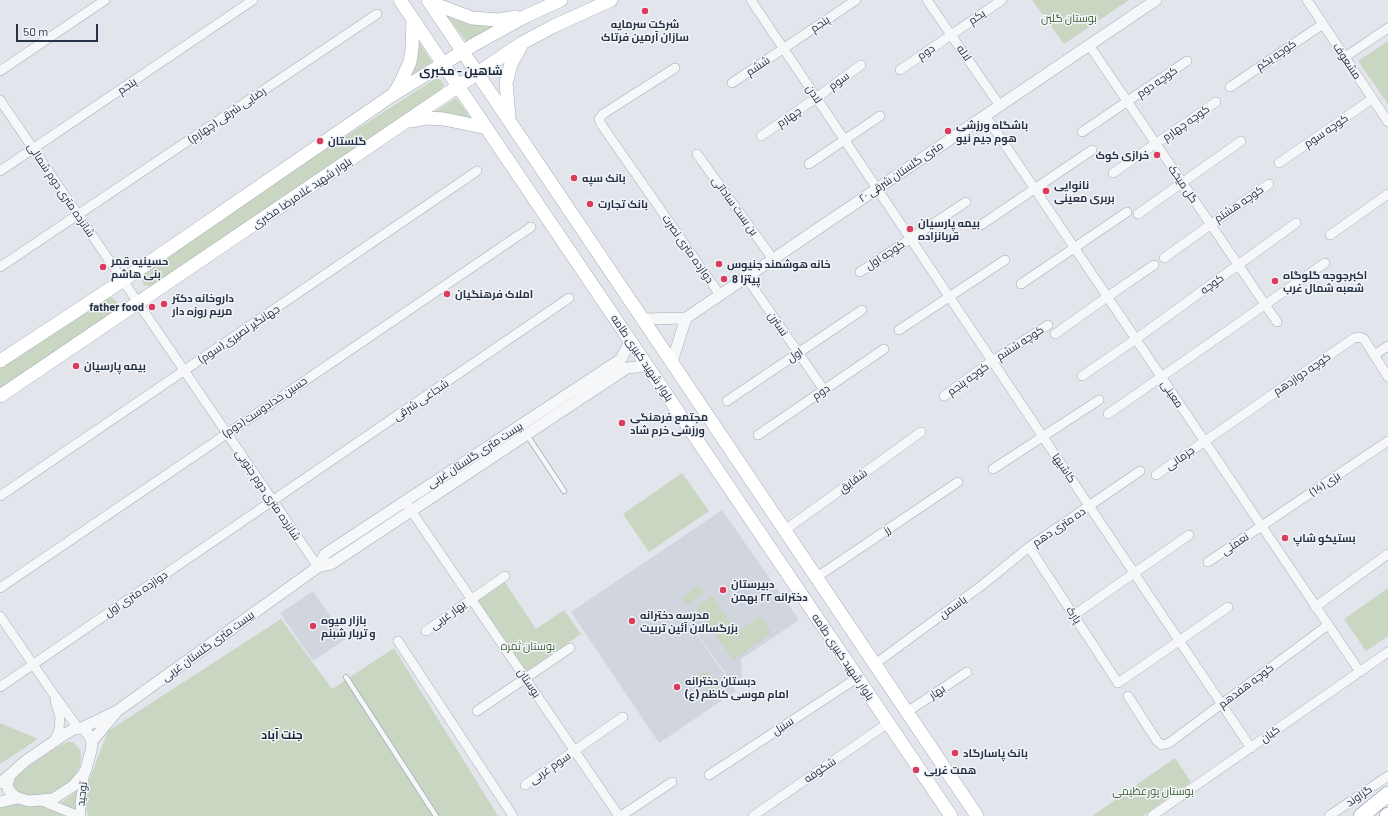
<!DOCTYPE html>
<html>
<head>
<meta charset="utf-8">
<style>
	body { margin:0 }
	#map { position:relative; width:1388px; height:816px; overflow:hidden; background:#e2e6ec; font-family:Barlow,sans-serif }
	canvas { display:block }
	.scale { position:absolute; left:16px; top:24px; width:82px; height:18px; box-sizing:border-box; border:2px solid #283446; border-top:0; padding-left:5px; font-size:12px; line-height:14px; white-space:nowrap; color:#283446; -webkit-text-stroke:3px #f2f5f9; paint-order:stroke }
</style>
</head>
<body>
<div id="map">
<canvas width="1388" height="816"></canvas>
<div class="scale">50 m</div>
</div>
<script>
const context = document.querySelector('canvas').getContext('2d');
context.lineJoin = 'round';
function fillPath(path, color) { context.fillStyle = color; context.fill(path, 'evenodd'); }
const toPath = rows => new Path2D(rows.map(r => 'M' + r).join(''));
function trace(path, color, width, dash) { context.strokeStyle = color; context.lineWidth = width; context.lineCap = dash ? 'butt' : 'round'; context.setLineDash(dash || []); context.stroke(path); }
function label(font, color, halo, rows, align = 'center') {
  context.font = font + ' Barlow,Cairo,sans-serif'; context.lineWidth = 3; context.setLineDash([]); context.textBaseline = 'middle'; context.strokeStyle = halo; context.fillStyle = color; for (const [text, x, y, turn = 0] of rows) {
    context.save(); context.translate(x, y); context.rotate((+turn || 0) * Math.PI / 180); context.textAlign = isNaN(turn) ? turn : align; if (halo) context.strokeText(text, 0, 0); context.fillText(text, 0, 0); context.restore();
  }
}
fillPath(toPath([
	[722,510,799,620,741,659,742,677,733,684,671,597,736,691,659,743,571,612],
	[313,591,346,639,313,661,280,613]
]), '#d0d5de');
fillPath(toPath([
	[1032,0,1129,0,1064,44],
	[444,12,477,23,487,26,494,26,467,42],
	[415,36,432,62,406,78],
	[1388,41,1388,104,1358,61],
	[435,79,440,79,444,85,441,90,430,98,155,284,149,286,144,285,142,281,143,276,147,270,312,158],
	[456,98,475,123,428,116],
	[108,296,113,298,117,302,117,308,113,313,0,389,0,367],
	[682,473,709,511,649,552,623,514],
	[504,581,536,629,564,610,581,634,524,673,475,600],
	[699,586,702,591,704,589,706,591,687,605,682,597],
	[1388,588,1388,636,1366,651,1344,619],
	[712,596,737,632,761,616,772,633,733,660,696,607],
	[281,619,332,689,394,648,498,816,88,816,85,799,87,786,108,731],
	[706,670,717,686,711,691,699,675],
	[0,723,38,739,0,764],
	[67,742,73,742,77,746,80,750,81,757,80,766,71,781,58,792,34,799,14,791,12,782,16,775,51,751],
	[1175,758,1191,782,1143,816,1092,816],
	[78,790,80,815,57,806],
	[5,803,26,803,41,806,65,816,0,816,0,805]
]), '#c8d6c2');
const service = toPath([
	[527,435,564,491],
	[346,677,436,816]
]);
const minor = toPath([
	[751,0,1251,748],
	[927,0,1000,106],
	[1307,0,1388,122],
	[1089,45,1277,322],
	[1345,57,1388,28],
	[675,68,603,114,599,119,601,124,720,295],
	[900,70,1002,0],
	[0,71,105,0],
	[732,83,856,0],
	[1230,87,1323,24],
	[0,100,318,567],
	[985,115,1360,672],
	[1082,132,1187,61],
	[761,136,816,98,861,65],
	[697,154,773,259],
	[1279,163,1372,99],
	[809,164,880,116],
	[0,171,253,0],
	[1113,173,1216,102],
	[1138,214,1241,141],
	[981,225,1092,150],
	[1330,235,1388,194],
	[1164,258,1210,225,1269,184],
	[0,267,377,14],
	[860,272,966,202],
	[746,277,824,390],
	[1021,284,1127,212],
	[899,330,1005,260],
	[1055,334,1107,297,1154,265],
	[1374,355,1388,346],
	[1082,376,1136,339,1296,223],
	[944,396,992,361,1048,325],
	[727,401,862,310],
	[1108,414,1325,263],
	[758,435,884,349],
	[993,469,1099,400],
	[1156,475,1354,338,1359,337,1364,339,1388,377],
	[0,496,477,171],
	[408,506,619,816],
	[785,530,921,432],
	[1029,547,1118,683,1228,607],
	[1208,562,1388,441],
	[817,577,958,482],
	[0,588,531,227],
	[1315,607,1388,554],
	[1074,615,1189,535],
	[0,616,52,692,78,728],
	[426,631,505,576],
	[398,641,513,816],
	[875,664,981,586,1029,547,1140,471],
	[0,687,569,298],
	[1128,696,1157,741,1162,745,1169,743,1328,625],
	[477,711,570,648],
	[907,712,967,672],
	[55,740,59,729,60,717,55,701],
	[709,775,857,678],
	[525,785,623,717],
	[42,801,79,816],
	[81,816,80,803,85,772],
	[621,816,672,782],
	[753,816,888,723],
	[1152,816,1388,652],
	[1329,816,1388,776]
]);
const tertiary = toPath([
	[644,319,686,318,1156,0],
	[672,362,686,318],
	[318,567,325,554,621,359,630,341],
	[82,728,117,711,318,567,331,564,627,368,647,366],
	[92,741,115,714],
	[0,783,10,775,24,762,65,734,74,729,82,728,85,730,90,737,92,741,91,751,85,772,73,786,53,799,29,801,18,798,13,795,8,789,7,785,10,775],
	[0,802,18,798]
]);
const secondary = toPath([
	[400,0,951,816],
	[428,0,977,816],
	[429,2,472,18,499,20,516,17],
	[395,92,400,84,410,62,412,49,413,20],
	[509,117,506,83,511,64,521,46],
	[412,121,427,118,444,119,487,128],
	[0,361,122,281,391,96,475,44,526,16,561,0],
	[0,396,522,43,554,26,611,0]
]);
const trunk = toPath([
	[1361,816,1388,794],
	[1387,816,1388,815]
]);
trace(service, '#a6adb7', 6);
trace(minor, '#a6adb7', 10);
trace(tertiary, '#a6adb7', 12);
trace(secondary, '#a6adb7', 14);
trace(trunk, '#8894a4', 16);
trace(service, '#f5f7f9', 4.5);
trace(minor, '#f5f7f9', 9);
trace(tertiary, '#f5f7f9', 11);
trace(secondary, '#fff', 13);
trace(trunk, '#fff', 15);
for (const [x, y, r, color] of [
	[645,11,4,"#db3c5c"],
	[948,131,4,"#db3c5c"],
	[320,141,4,"#db3c5c"],
	[1157,155,4,"#db3c5c"],
	[574,178,4,"#db3c5c"],
	[1046,191,4,"#db3c5c"],
	[590,204,4,"#db3c5c"],
	[910,229,4,"#db3c5c"],
	[719,264,4,"#db3c5c"],
	[103,267,4,"#db3c5c"],
	[724,279,4,"#db3c5c"],
	[1275,281,4,"#db3c5c"],
	[447,294,4,"#db3c5c"],
	[164,304,4,"#db3c5c"],
	[152,307,4,"#db3c5c"],
	[76,366,4,"#db3c5c"],
	[622,423,4,"#db3c5c"],
	[1285,538,4,"#db3c5c"],
	[723,590,4,"#db3c5c"],
	[632,621,4,"#db3c5c"],
	[313,626,4,"#db3c5c"],
	[677,687,4,"#db3c5c"],
	[955,753,4,"#db3c5c"],
	[916,770,4,"#db3c5c"]
]) { const dot = new Path2D(); dot.arc(x, y, r, 0, 2 * Math.PI); context.fillStyle = color; context.fill(dot); trace(dot, '#f2f5f9', 1.5); }
label('11px', '#283446', '#f2f5f9', [
	["یکم",977,17,-34],
	["پنجم",820,24,-34],
	["دوم",926,52,-34],
	["لاله",964,53,55],
	["کوچه یکم",1276,55,-34],
	["مشعوف",1347,61,56],
	["ششم",758,66,-34],
	["سوم",839,81,-36],
	["کوچه دوم",1157,82,-34],
	["پنجم",127,86,-34],
	["لادن",814,94,56],
	["رضایی شرقی (چهارم)",227,115,-34],
	["چهارم",789,117,-34],
	["کوچه چهارم",1186,123,-35],
	["کوچه سوم",1326,131,-34],
	["۲۰ متری گلستان شرقی",901,172,-34],
	["گل میخک",1183,184,56],
	["شانزده متری دوم شمالی",61,190,56],
	["بلوار شهید غلامرضا مخبری",302,193,-34],
	["کوچه هشتم",1239,204,-34],
	["بن بست ساداتی",735,206,54],
	["دوازده متری نصرت",688,249,55],
	["کوچه اول",885,255,-33],
	["کوچه",1212,284,-36],
	["نسترن",778,324,55],
	["جهانگیر نصیری (سوم)",239,334,-34],
	["کوچه ششم",1020,343,-33],
	["اول",795,355,-34],
	["بلوار شهید کبیری طامه",642,358,56],
	["کوچه دوازدهم",1302,374,-34],
	["کوچه پنجم",968,379,-36],
	["دوم",821,392,-34],
	["معینی",1172,394,56],
	["شجاعی شرقی",421,400,-34],
	["حسین خدادوست (دوم)",265,407,-34],
	["بیست متری گلستان غربی",475,455,-33],
	["جزمانی",1180,458,-35],
	["کاشیها",1064,468,56],
	["شقایق",853,481,-36],
	["بزی (14)",1325,484,-34],
	["شانزده متری دوم جنوبی",268,495,56],
	["ده متری دهم",1059,527,-34],
	["رز",887,530,-34],
	["نعمتی",1235,544,-34],
	["دوازده متری اول",136,594,-34],
	["یاسمن",953,607,-36],
	["یهار غربی",448,615,-36],
	["پارک",1074,615,57],
	["بیست متری گلستان غربی",208,646,-36],
	["بلوار شهید کبیری طامه",843,657,56],
	["بوستان",529,683,56],
	["کوچه هفدهم",1246,686,-37],
	["بهار",937,692,-34],
	["سنبل",783,726,-33],
	["کیان",1270,734,-35],
	["سوم غربی",550,768,-35],
	["شکوفه",820,770,-34],
	["توحید",82,794,-84],
	["گزاوند",1359,796,-34]
]);
label('11px', '#3f6334', '#f2f5f9', [
	["بوستان گلبن",1069,18],
	["بوستان ثمره",528,646],
	["بوستان پورعظیمی",1153,791]
]);
label('bold 11px', '#283446', '#f2f5f9', [
	["شرکت سرمایه",645,24,"center"],
	["سازان آرمین فرتاک",645,37,"center"],
	["باشگاه ورزشی",956,125],
	["هوم جیم نیو",956,138],
	["گلستان",328,141],
	["خرازی کوک",1149,155,"right"],
	["بانک سپه",582,178],
	["نانوایی",1054,185],
	["بربری معینی",1054,198],
	["بانک تجارت",598,204],
	["بیمه پارسیان",918,223],
	["قربانزاده",918,236],
	["حسینیه قمر",111,261],
	["بنی هاشم",111,274],
	["خانه هوشمند جنیوس",727,264],
	["اکبرجوجه گلوگاه",1283,275],
	["شعبه شمال غرب",1283,288],
	["پیتزا 8",732,279],
	["املاک فرهنگیان",455,294],
	["داروخانه دکتر",172,298],
	["مریم روزه دار",172,311],
	["father food",144,307,"right"],
	["بیمه پارسیان",84,366],
	["مجتمع فرهنگی",630,417],
	["ورزشی خرم شاد",630,430],
	["بستیکو شاپ",1293,538],
	["دبیرستان",731,584],
	["دخترانه ۲۲ بهمن",731,597],
	["مدرسه دخترانه",640,615],
	["بزرگسالان آئین تربیت",640,628],
	["بازار میوه",321,620],
	["و تربار شبنم",321,633],
	["دبستان دخترانه",685,681],
	["امام موسی کاظم (ع)",685,694],
	["بانک پاسارگاد",963,753],
	["همت غربی",924,770]
], 'left');
label('bold 12px', '#1a2536', '#f2f5f9', [
	["شاهین - مخبری",461,71],
	["جنت آباد",282,735]
]);
</script>
</body>
</html>
